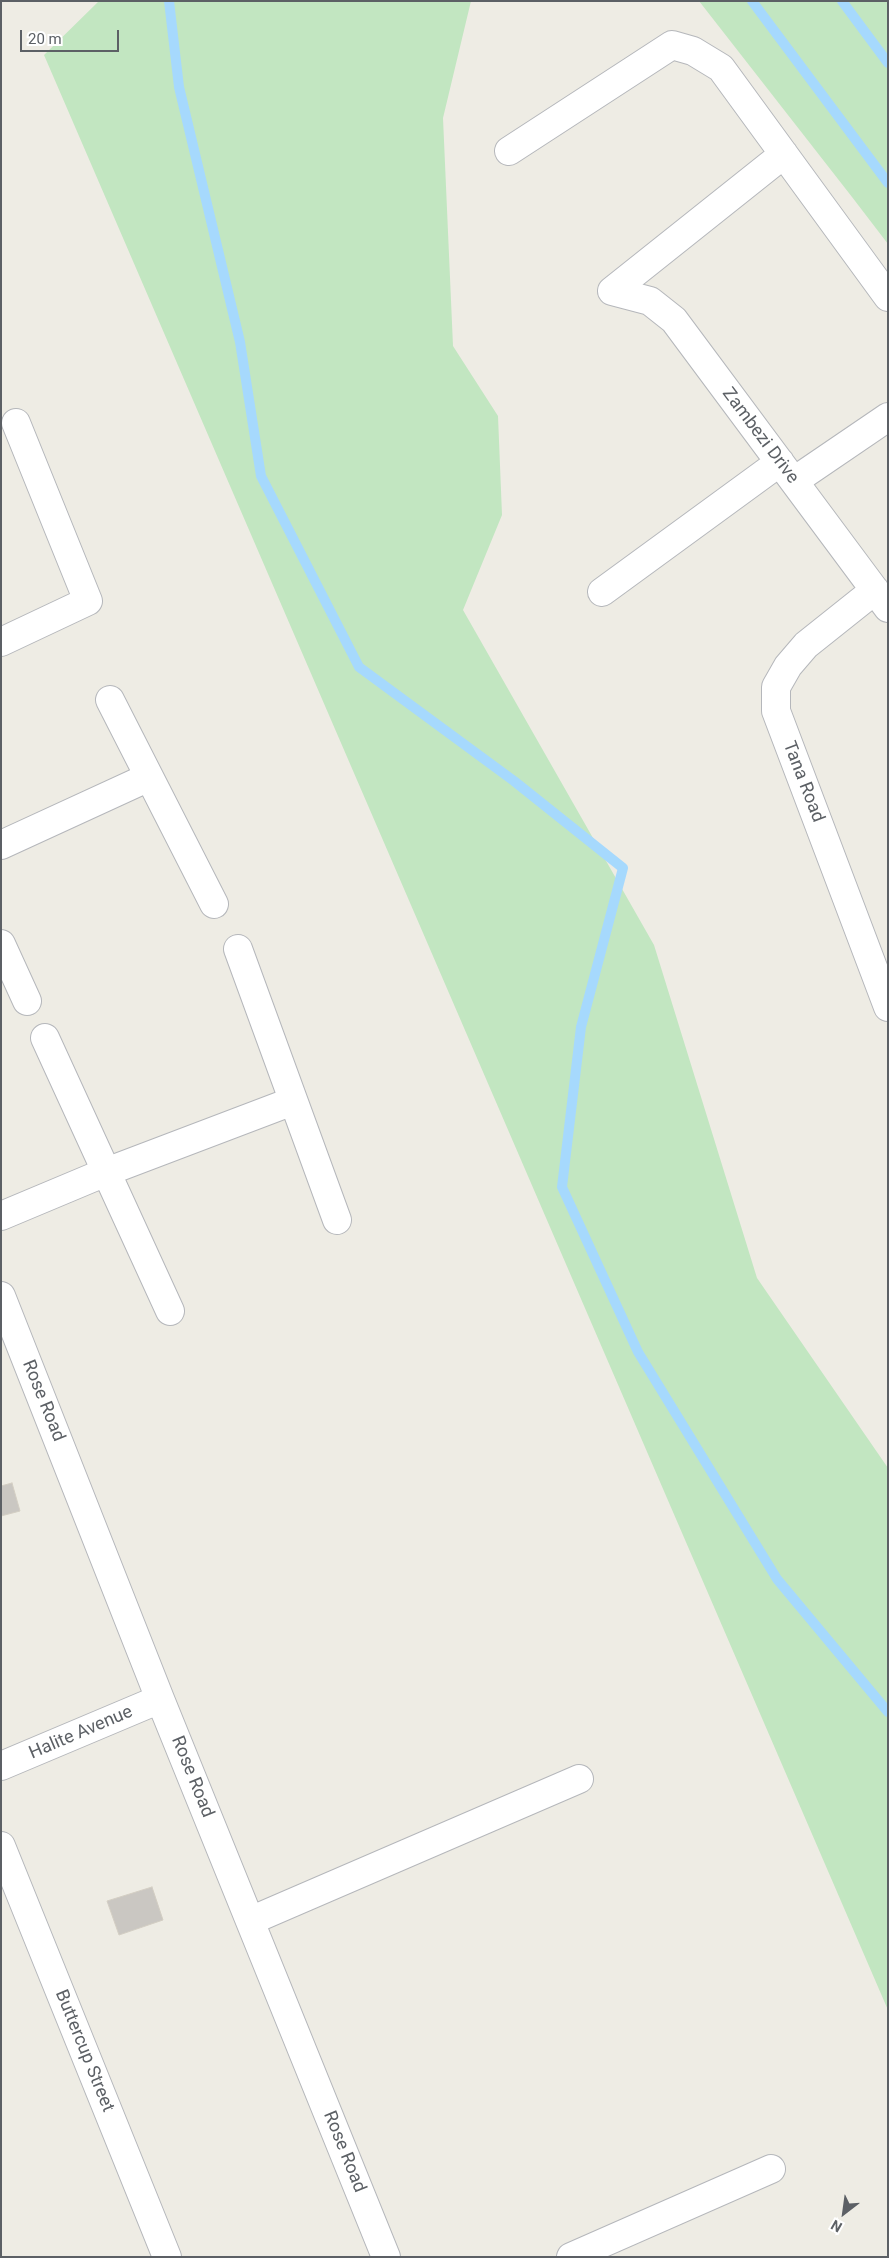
<!DOCTYPE html>
<html>
<head>
<meta charset="utf-8">
<style>
	body { margin:0 }
	#map { position:relative; width:889px; height:2258px; overflow:hidden; background:#eeece4; font-family:Roboto,sans-serif }
	canvas { display:block }
	.frame { position:absolute; inset:0; border:2px solid #5c6065; pointer-events:none }
	.north { position:absolute; left:819px; top:2188px; width:50px; height:50px; -webkit-text-stroke:4px #fff; paint-order:stroke; rotate:210deg; font-size:14px; font-weight:700; line-height:20px; text-align:center; color:#5c6065 }
	.north::after { content:''; display:block; margin:auto; width:18px; height:22px; background:#5c6065; clip-path:polygon(50% 0,100% 100%,50% 72%,0 100%) }
	.scale { position:absolute; left:20px; top:30px; width:99px; height:22px; box-sizing:border-box; border:2px solid #5c6065; border-top:0; padding-left:6px; font-size:15px; line-height:18px; white-space:nowrap; color:#5c6065; -webkit-text-stroke:4px #fff; paint-order:stroke }
</style>
</head>
<body>
<div id="map">
<canvas width="889" height="2258"></canvas>
<div class="frame"></div>
<div class="north">N</div>
<div class="scale">20 m</div>
</div>
<script>
const context = document.querySelector('canvas').getContext('2d');
context.lineJoin = 'round';
function fillPath(path, color) { context.fillStyle = color; context.fill(path, 'evenodd'); }
const toPath = rows => new Path2D(rows.map(r => 'M' + r).join(''));
function trace(path, color, width, dash) { context.strokeStyle = color; context.lineWidth = width; context.lineCap = dash ? 'butt' : 'round'; context.setLineDash(dash || []); context.stroke(path); }
function label(font, color, halo, rows, align = 'center') {
  context.font = font + ' Roboto,sans-serif'; context.lineWidth = 4; context.setLineDash([]); context.textBaseline = 'middle'; context.strokeStyle = halo; context.fillStyle = color; for (const [text, x, y, turn = 0] of rows) {
    context.save(); context.translate(x, y); context.rotate((+turn || 0) * Math.PI / 180); context.textAlign = isNaN(turn) ? turn : align; if (halo) context.strokeText(text, 0, 0); context.fillText(text, 0, 0); context.restore();
  }
}
fillPath(toPath([
	[99,1,471,1,443,118,453,346,498,416,502,515,463,610,654,945,757,1278,888,1468,888,2010,44,55],
	[699,1,888,1,888,244,852,197]
]), '#c2e6c1');
trace(toPath([
	[169,1,179,87,240,342,261,476,359,667,514,781,623,868,581,1027,562,1187,638,1352,777,1579,888,1712],
	[752,1,888,183],
	[842,1,888,63]
]), '#a6d9fd', 10);
const building = toPath([
	[12,1483,20,1511,1,1516,1,1486,12,1483],
	[152,1887,163,1920,119,1935,107,1901,152,1887]
]);
fillPath(building, '#cac7c2');
trace(building, '#d3cec3', 1);
const minor = toPath([
	[509,151,672,45,693,51,721,68,888,297],
	[612,291,650,301,674,320,888,608],
	[612,291,784,154],
	[794,481,888,417],
	[875,590,806,645,788,666,776,687,776,711,888,1007],
	[602,592,780,462],
	[1,642,88,601,16,423],
	[110,700,214,904],
	[1,845,149,777],
	[1,944,27,1001],
	[238,949,337,1220],
	[45,1038,170,1311],
	[1,1216,106,1172,293,1101],
	[1,1296,160,1699,386,2257],
	[1,1766,160,1699],
	[1,1846,167,2257],
	[250,1921,579,1779],
	[571,2257,771,2169]
]);
trace(minor, '#b5b7bb', 30);
trace(minor, '#fff', 28);
label('18px', '#5c6065', '#fff', [
	["Zambezi Drive",760,436,53],
	["Tana Road",803,782,69],
	["Rose Road",43,1401,68],
	["Halite Avenue",81,1733,-23],
	["Rose Road",192,1777,68],
	["Buttercup Street",84,2051,68],
	["Rose Road",344,2152,68]
]);
</script>
</body>
</html>
